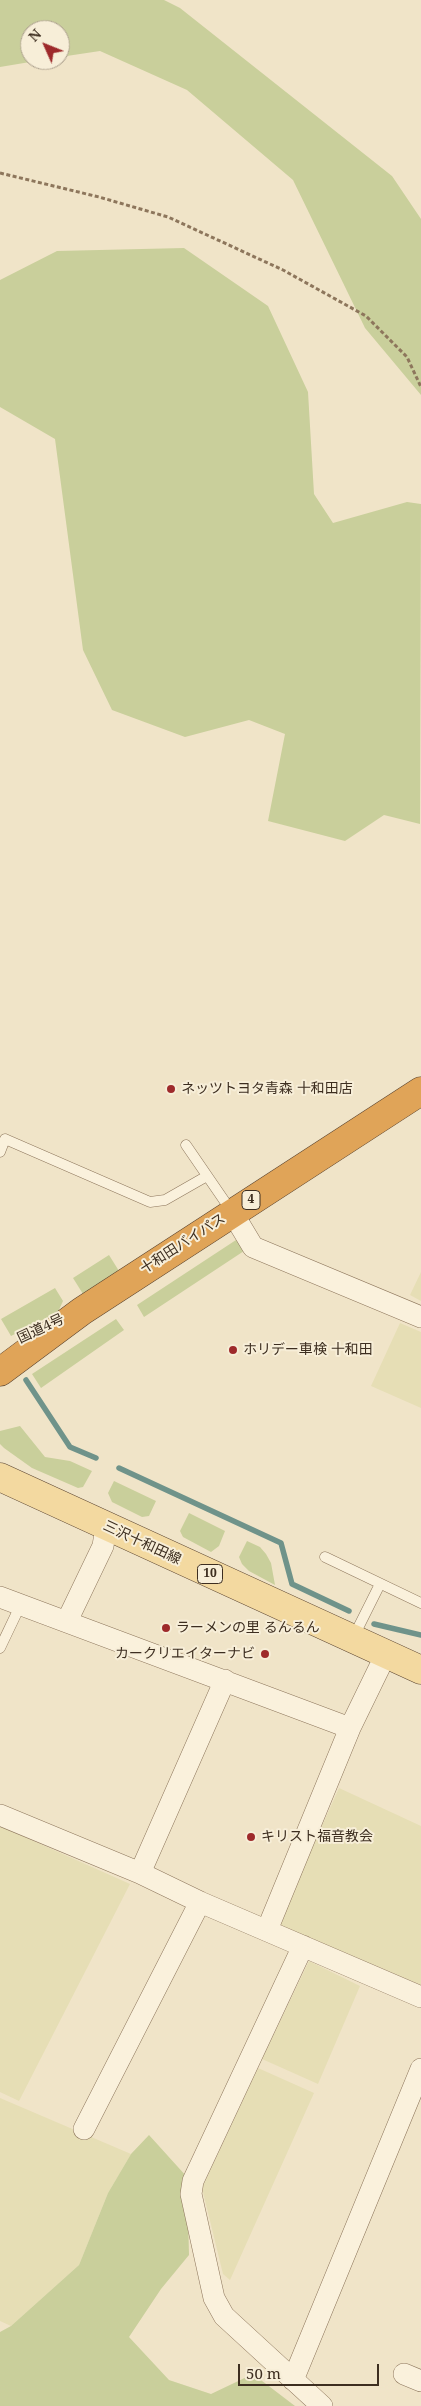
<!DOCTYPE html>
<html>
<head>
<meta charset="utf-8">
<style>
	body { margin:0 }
	#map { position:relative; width:421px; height:2406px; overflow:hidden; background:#f0e4c8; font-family:"Noto Serif",serif }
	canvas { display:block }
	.north { position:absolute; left:20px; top:20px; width:50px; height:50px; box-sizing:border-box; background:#f7eed8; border:1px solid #ada18e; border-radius:50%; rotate:314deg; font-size:14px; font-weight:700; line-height:20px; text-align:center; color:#3d2e20 }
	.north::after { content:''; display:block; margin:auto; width:18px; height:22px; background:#9e2a2b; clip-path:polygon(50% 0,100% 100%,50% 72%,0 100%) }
	.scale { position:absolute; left:238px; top:2364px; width:141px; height:22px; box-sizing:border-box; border:2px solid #3d2e20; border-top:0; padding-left:6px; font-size:15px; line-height:18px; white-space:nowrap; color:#3d2e20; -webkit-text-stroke:4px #f7eed8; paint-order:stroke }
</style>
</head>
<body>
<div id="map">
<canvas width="421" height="2406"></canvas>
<div class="north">N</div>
<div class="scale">50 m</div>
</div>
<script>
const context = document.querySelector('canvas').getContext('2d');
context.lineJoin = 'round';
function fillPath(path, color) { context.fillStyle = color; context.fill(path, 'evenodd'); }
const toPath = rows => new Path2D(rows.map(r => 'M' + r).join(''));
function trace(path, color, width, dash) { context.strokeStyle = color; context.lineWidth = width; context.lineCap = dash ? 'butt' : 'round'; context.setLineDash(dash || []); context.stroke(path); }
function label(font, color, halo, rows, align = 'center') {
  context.font = font + ' "Noto Serif","Noto Sans JP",serif'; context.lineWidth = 4; context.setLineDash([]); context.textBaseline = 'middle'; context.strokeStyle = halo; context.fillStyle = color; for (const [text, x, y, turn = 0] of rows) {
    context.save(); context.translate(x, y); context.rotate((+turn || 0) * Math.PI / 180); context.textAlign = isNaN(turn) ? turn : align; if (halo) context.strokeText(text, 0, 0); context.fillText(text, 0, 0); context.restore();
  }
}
fillPath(toPath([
	[421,1272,421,1301,410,1295],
	[400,1323,421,1332,421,1408,371,1386],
	[339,1788,421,1826,421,1985,278,1924],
	[0,1826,130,1884,19,2101,0,2092],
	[309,1961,360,1986,318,2084,262,2059],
	[258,2068,314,2093,230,2280,223,2274,202,2188],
	[0,2098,131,2154,108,2193,79,2265,11,2326,0,2321]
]), '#e6deb5');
fillPath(toPath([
	[0,0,164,0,180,8,392,176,421,219,421,395,365,328,293,180,187,90,100,51,60,57,60,30,30,30,30,60,42,60,0,67],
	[184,248,268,306,308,392,314,494,333,523,407,502,421,504,420,824,384,815,345,841,268,821,285,734,249,720,185,737,112,710,83,650,55,439,0,407,0,280,57,251],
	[236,1240,244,1251,144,1317,137,1305],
	[109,1255,119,1271,83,1294,73,1278],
	[55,1288,63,1301,58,1312,11,1336,1,1319],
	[116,1319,124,1330,41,1388,32,1374],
	[20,1426,45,1457,70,1461,92,1471,83,1487,78,1488,32,1468,4,1448,0,1444,0,1431],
	[114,1481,156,1501,149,1516,142,1517,112,1502,108,1493],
	[189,1513,225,1531,219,1546,211,1552,183,1537,180,1531],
	[247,1541,260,1547,266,1554,271,1563,275,1585,249,1571,242,1564,239,1557],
	[149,2135,187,2177,189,2255,161,2289,129,2337,169,2380,211,2394,253,2374,295,2406,0,2406,0,2332,11,2326,79,2265,108,2193,131,2154]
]), '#c9cf9b');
trace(toPath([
	[26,1380,70,1447,96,1458],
	[119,1468,281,1543,292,1584,349,1611],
	[374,1624,421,1635]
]), '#6f938a', 5.5);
const lane = toPath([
	[186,1145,232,1212],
	[0,1152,5,1139,150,1202,165,1200,207,1176],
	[325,1557,421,1603],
	[353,1638,380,1584],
	[0,1648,21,1604]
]);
const street = toPath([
	[232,1212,253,1247,421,1317],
	[0,1597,350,1728],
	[67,1621,103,1546,106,1527],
	[0,1815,140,1873,200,1902,421,1997],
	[140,1873,225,1680],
	[267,1930,350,1728,386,1654],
	[303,1946,193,2181,191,2194,214,2298,224,2316,322,2406],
	[84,2129,200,1902],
	[404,2374,421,2381],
	[293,2380,421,2069]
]);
const primary = toPath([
	[0,1477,421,1670]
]);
const highway = toPath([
	[0,1372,82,1311,421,1091]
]);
trace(lane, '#8d765c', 11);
trace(street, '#8d765c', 22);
trace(primary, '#5b4430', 29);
trace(highway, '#5b4430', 29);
trace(toPath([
	[0,173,99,197,168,217,283,270,366,316,407,357,421,387]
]), '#8d765c', 3, [4, 2.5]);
trace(lane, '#faf1dc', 10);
trace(street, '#faf1dc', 21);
trace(primary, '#f3d9a0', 28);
trace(highway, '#e0a458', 28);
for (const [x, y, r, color] of [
	[171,1089,5,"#9e2a2b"],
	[233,1350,5,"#9e2a2b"],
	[166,1628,5,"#9e2a2b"],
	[265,1654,5,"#9e2a2b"],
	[251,1837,5,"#9e2a2b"]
]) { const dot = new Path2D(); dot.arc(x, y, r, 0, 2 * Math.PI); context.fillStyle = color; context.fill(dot); trace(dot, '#f7eed8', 2); }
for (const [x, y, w] of [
	[251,1200,18],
	[210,1574,25]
]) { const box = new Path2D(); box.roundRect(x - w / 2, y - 9.5, w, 19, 4); context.fillStyle = '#f7eed8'; context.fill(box); trace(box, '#3d2e20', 1); }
label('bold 12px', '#3d2e20', null, [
	["4",251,1200],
	["10",210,1574]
]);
label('14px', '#3d2e20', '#f7eed8', [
	["ネッツトヨタ青森 十和田店",181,1089],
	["ホリデー車検 十和田",243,1350],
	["ラーメンの里 るんるん",176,1628],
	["カークリエイターナビ",255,1654,"right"],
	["キリスト福音教会",261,1837]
], 'left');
label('14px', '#3d2e20', '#f7eed8', [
	["十和田バイパス",183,1244,-33],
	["国道4号",41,1329,-25],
	["三沢十和田線",142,1543,25]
]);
</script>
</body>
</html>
